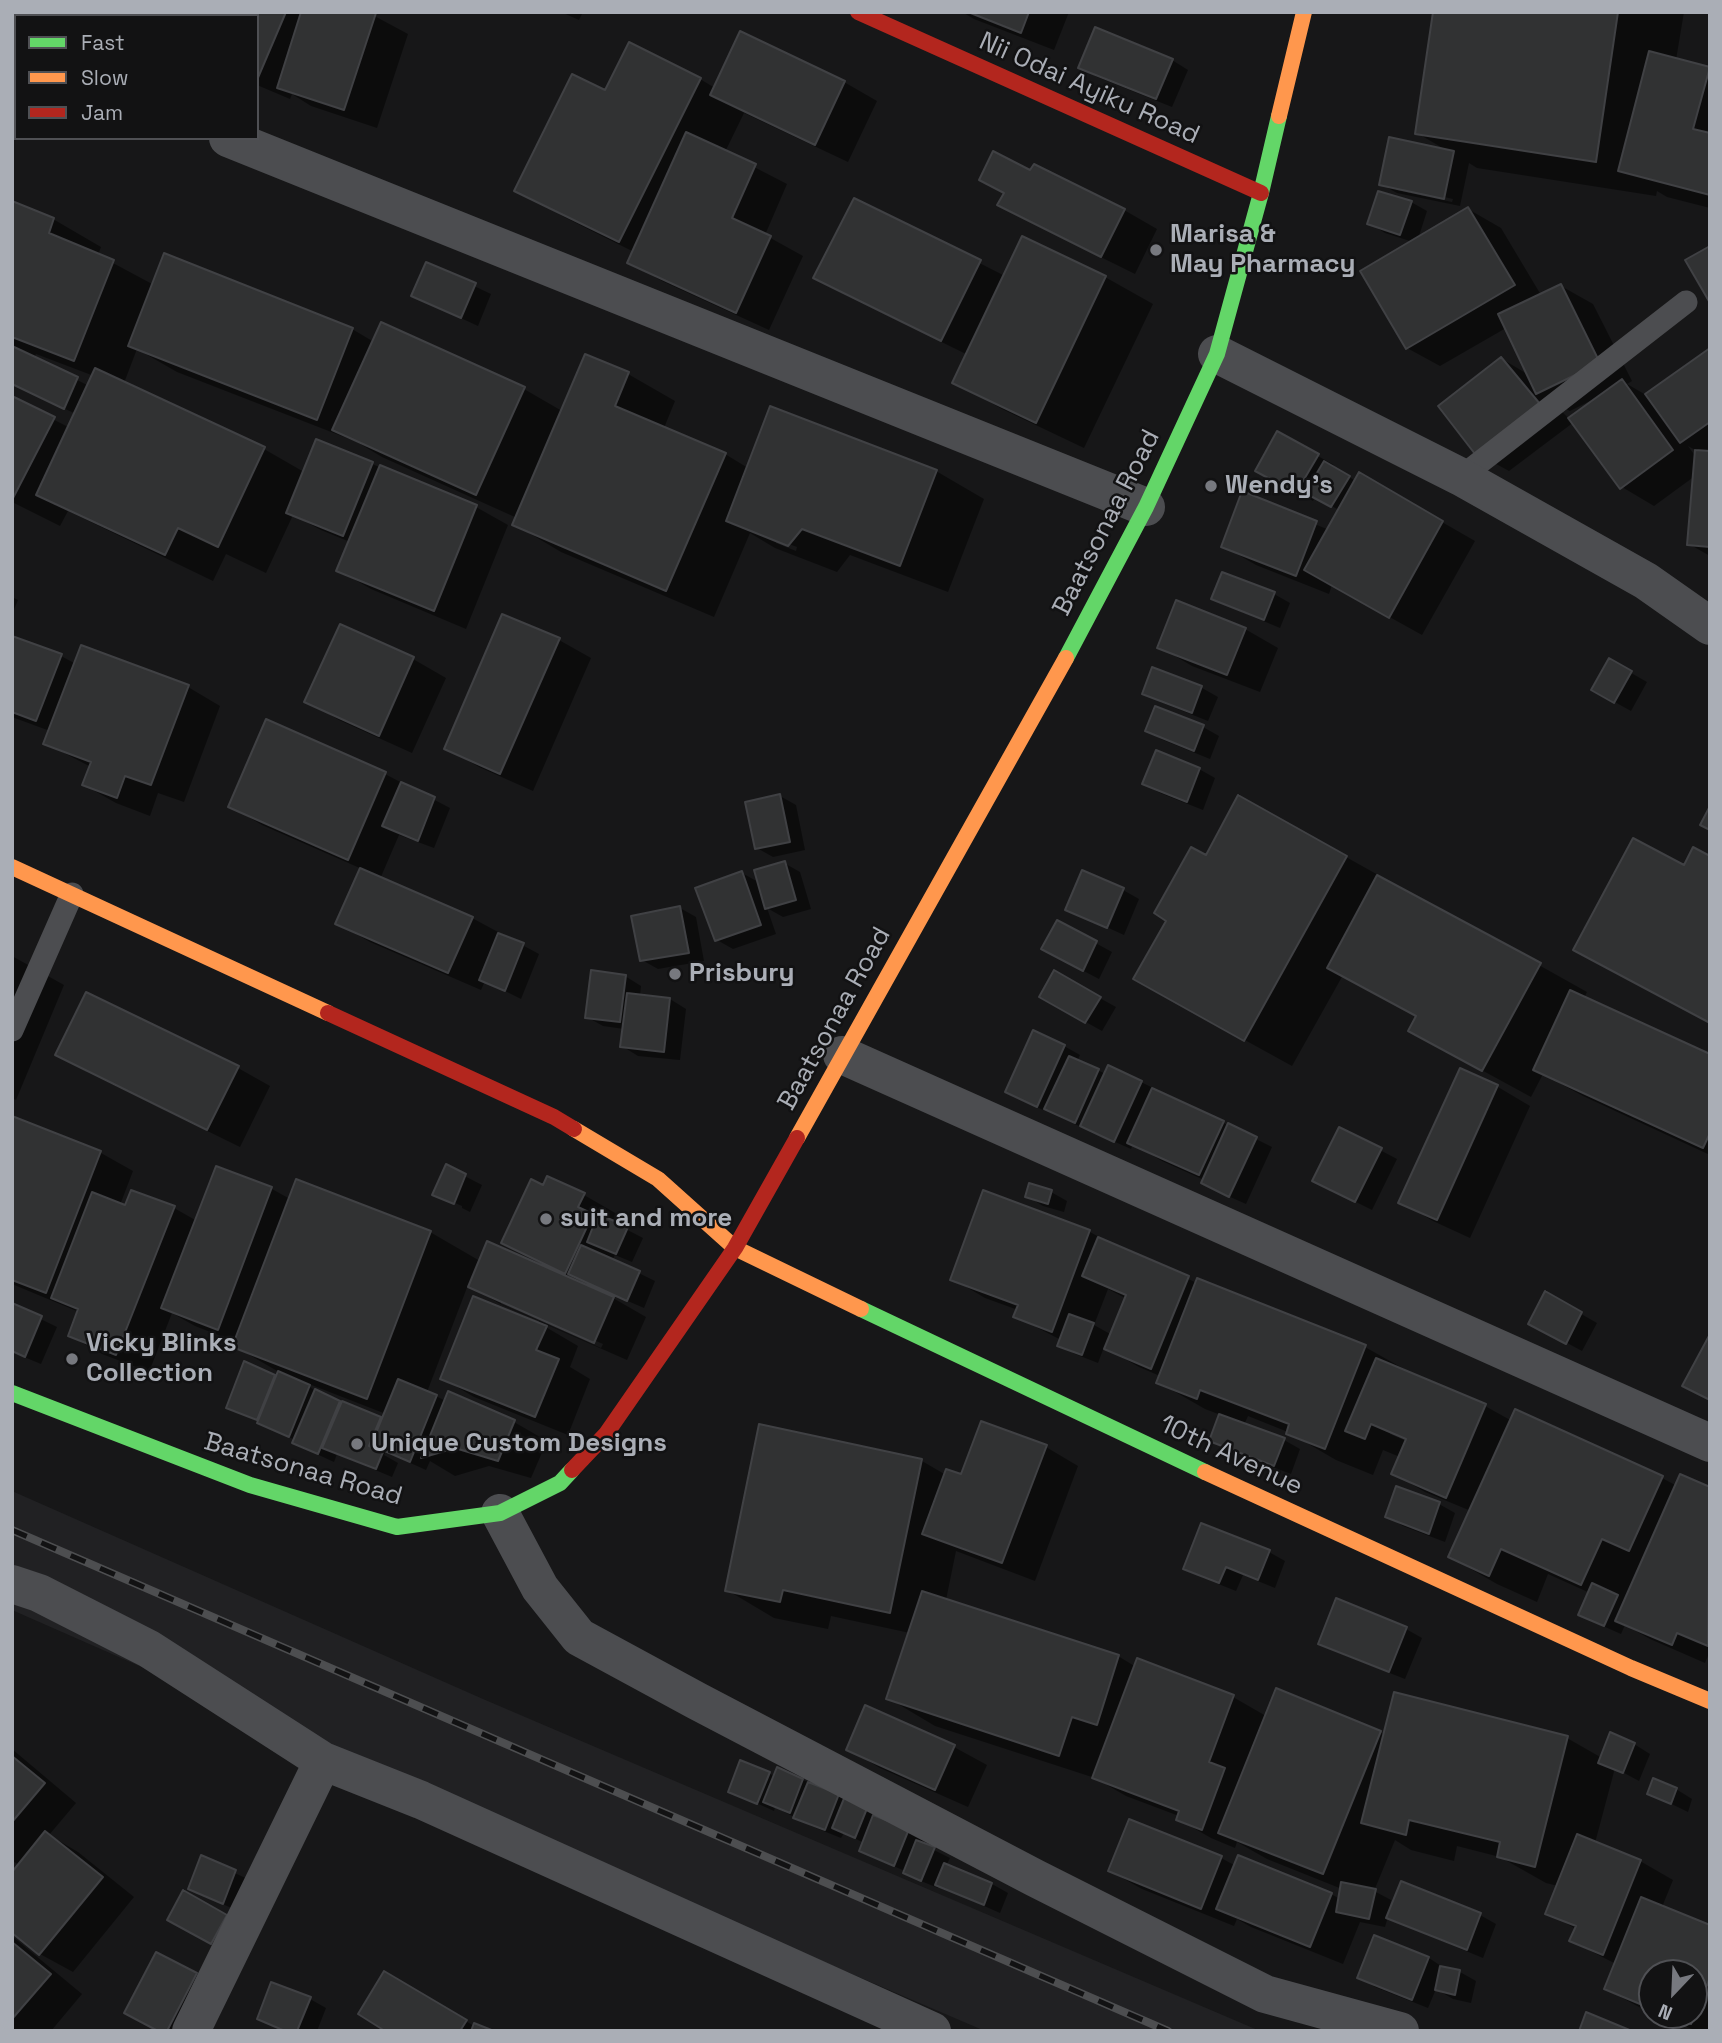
<!DOCTYPE html>
<html>
<head>
<meta charset="utf-8">
<style>
	body { margin:0 }
	#map { position:relative; width:1722px; height:2043px; overflow:hidden; background:#171718; font-family:"Space Grotesk",sans-serif }
	canvas { display:block }
	.frame { position:absolute; inset:0; border:14px solid #aaaeb6; pointer-events:none }
	.legend { position:absolute; left:14px; top:14px; width:245px; height:126px; box-sizing:border-box; background:#121213; border:2px solid #4f5054; margin:0; padding:9px 12px; list-style:none; font-size:21px; color:#aaaeb6 }
	.legend li { display:flex; align-items:center; gap:14px; height:35px }
	.legend b { width:35px; border:2px solid #4f5054 }
	.north { position:absolute; left:1638px; top:1959px; width:70px; height:70px; box-sizing:border-box; background:#121213; border:2px solid #4f5054; border-radius:50%; rotate:203deg; font-size:19px; font-weight:700; line-height:28px; text-align:center; color:#aaaeb6 }
	.north::after { content:''; display:block; margin:auto; width:24px; height:32px; background:#77797f; clip-path:polygon(50% 0,100% 100%,50% 72%,0 100%) }
</style>
</head>
<body>
<div id="map">
<canvas width="1722" height="2043"></canvas>
<div class="frame"></div>
<ul class="legend">
<li><b style="height:9px;background:#63d668"></b>Fast</li>
<li><b style="height:9px;background:#ff974d"></b>Slow</li>
<li><b style="height:9px;background:#b3261e"></b>Jam</li>
</ul>
<div class="north">N</div>
</div>
<script>
const context = document.querySelector('canvas').getContext('2d');
context.lineJoin = 'round';
function fillPath(path, color) { context.fillStyle = color; context.fill(path, 'evenodd'); }
const toPath = rows => new Path2D(rows.map(r => 'M' + r).join(''));
function trace(path, color, width, dash) { context.strokeStyle = color; context.lineWidth = width; context.lineCap = dash ? 'butt' : 'round'; context.setLineDash(dash || []); context.stroke(path); }
function label(font, color, halo, rows, align = 'center') {
  context.font = font + ' "Space Grotesk",sans-serif'; context.lineWidth = 5; context.setLineDash([]); context.textBaseline = 'middle'; context.strokeStyle = halo; context.fillStyle = color; for (const [text, x, y, turn = 0] of rows) {
    context.save(); context.translate(x, y); context.rotate((+turn || 0) * Math.PI / 180); context.textAlign = isNaN(turn) ? turn : align; if (halo) context.strokeText(text, 0, 0); context.fillText(text, 0, 0); context.restore();
  }
}
fillPath(toPath([
	[12,1491,483,1699,1260,2031,985,2031,403,1782,12,1610]
]), '#212123');
fillPath(toPath([
	[68,12,180,12,178,16,67,16],
	[209,12,367,12,408,34,377,128,311,106,292,94,290,99,257,85,257,16],
	[561,12,583,12,579,20],
	[962,12,1069,12,1054,50,974,19],
	[1435,12,1684,12,1676,60,1710,69,1710,208,1667,197,1657,191,1656,196,1477,168,1469,163,1460,206,1397,193,1381,184,1446,150,1417,133],
	[1396,186,1453,199,1452,202,1396,190],
	[1172,60,1188,70,1172,107,1097,77,1081,68],
	[700,79,715,88,844,82,877,101,848,162,744,113,725,152,787,184,765,235,803,256,769,330,662,281,629,263,634,252,564,217,517,190,606,92],
	[12,122,16,124,16,136,12,145],
	[1031,172,1124,210,1157,229,1135,274,1032,223,1000,205],
	[855,200,1005,276,1105,277,1153,304,1084,448,1002,409,955,382,968,355,848,296,816,277],
	[1411,202,1427,211,1418,239,1468,209,1501,228,1541,295,1561,286,1593,304,1632,381,1627,384,1646,395,1710,351,1710,556,1689,544,1695,476,1654,506,1622,487,1574,422,1509,471,1476,453,1502,359,1529,375,1506,328,1440,366,1407,348,1413,242,1385,233,1369,223],
	[1592,400,1593,402,1569,419,1553,402,1570,411],
	[1688,446,1697,451,1696,457],
	[12,203,53,219,101,247,98,255,154,285,352,329,374,342,524,389,562,411,628,374,675,401,664,428,725,454,748,468,936,471,984,499,948,592,850,555,837,572,775,548,750,533,714,617,561,552,514,524,517,518,382,457,357,442,177,372,137,349,124,383,264,449,304,472,372,464,476,507,508,525,466,629,371,589,338,570,350,542,321,530,293,515,266,573,226,554,213,581,68,511,60,526,12,502,12,398,70,428,76,414,12,384],
	[36,354,94,376,89,386,34,358],
	[776,539,797,547,796,551,776,543],
	[427,264,491,294,478,326,413,296],
	[1278,434,1334,465,1332,467,1356,481,1360,475,1475,541,1422,635,1332,585,1329,594,1256,565,1223,546,1243,494,1329,530,1339,510,1315,497,1313,501,1258,470],
	[1274,594,1290,603,1280,628,1230,607,1214,598],
	[12,597,18,600,12,614],
	[341,626,413,659,446,678,412,753,339,720,307,701],
	[1245,629,1278,648,1260,692,1192,666,1160,647],
	[12,638,61,656,76,664,188,687,220,706,184,802,158,793,150,816,116,803,84,785,91,767,45,743,50,731,12,717],
	[559,640,591,658,533,791,479,767,446,748],
	[1610,661,1647,682,1631,711,1593,690],
	[1153,669,1202,688,1218,697,1208,721,1160,702,1144,693],
	[267,721,385,774,450,808,434,848,399,835,380,879,472,918,539,954,521,999,485,981,481,990,370,942,337,923,362,869,262,825,230,806],
	[1203,727,1219,736,1210,759,1163,740,1147,731],
	[1199,769,1215,778,1203,810,1160,793,1144,784],
	[780,796,796,805,805,850,773,857,757,848],
	[1206,857,1346,857,1587,992,1584,998,1710,1056,1710,1155,1583,1096,1543,1074,1531,1097,1410,1031,1418,1017,1343,975,1292,1066,1183,1006],
	[784,863,800,872,811,909,783,917,767,908,776,934,733,949,717,940,742,873,760,883],
	[1123,890,1139,899,1124,935,1067,909],
	[680,908,696,917,704,961,658,969,642,960],
	[1057,922,1112,952,1099,979,1059,958],
	[12,956,64,985,16,1100,12,1098],
	[1054,973,1116,1007,1102,1031,1041,997],
	[625,976,641,986,640,996,670,999,686,1009,680,1060,638,1056,622,1046,624,1029,603,1026,587,1017],
	[1064,1046,1080,1055,1077,1061,1106,1074,1141,1082,1272,1147,1246,1204,1219,1192,1204,1180,1162,1161,1133,1144,1131,1149,1023,1101],
	[57,1055,238,1068,270,1086,240,1147,89,1073],
	[1461,1070,1498,1087,1530,1106,1470,1238,1433,1221,1401,1202],
	[12,1118,101,1153,133,1171,120,1205,174,1208,197,1221,217,1168,272,1189,290,1199,430,1232,480,1261,540,1266,541,1264,503,1242,544,1187,548,1178,584,1195,617,1214,612,1222,643,1238,632,1262,615,1255,612,1260,655,1281,644,1308,607,1292,606,1294,646,1317,627,1360,545,1324,544,1326,578,1346,570,1367,590,1379,568,1435,474,1397,442,1378,538,1324,539,1321,502,1305,468,1285,427,1392,446,1401,514,1422,547,1441,531,1478,489,1466,455,1476,430,1461,426,1470,386,1452,384,1455,398,1463,392,1477,337,1454,334,1462,310,1451,294,1442,295,1440,228,1407,245,1364,277,1377,279,1372,234,1346,236,1342,195,1326,172,1313,149,1372,102,1354,70,1336,79,1312,12,1284],
	[501,1300,603,1344,601,1348,501,1304],
	[309,1384,386,1414,383,1421,326,1397,308,1386],
	[1340,1129,1397,1159,1372,1210,1330,1189],
	[447,1167,482,1185,470,1212,462,1208,462,1206,448,1200,448,1202,434,1194],
	[984,1192,1090,1232,1117,1247,1197,1283,1198,1281,1365,1347,1413,1374,1485,1406,1512,1421,1662,1478,1677,1486,1710,1489,1710,1651,1705,1663,1650,1639,1625,1625,1621,1634,1596,1623,1580,1614,1590,1593,1548,1574,1537,1602,1497,1584,1450,1557,1471,1511,1425,1492,1393,1473,1400,1457,1383,1450,1373,1475,1336,1460,1288,1432,1248,1416,1244,1425,1284,1440,1300,1449,1291,1474,1227,1450,1211,1441,1221,1415,1205,1409,1158,1382,1160,1376,1139,1367,1104,1347,1098,1363,1075,1354,1059,1345,1061,1340,1015,1316,1018,1310,985,1298,953,1279],
	[1108,1289,1127,1299,1112,1335,1094,1325],
	[1390,1430,1414,1441,1413,1444,1390,1434],
	[1051,1192,1067,1201,1064,1212,1043,1206,1027,1196],
	[1546,1294,1597,1323,1582,1351,1547,1332],
	[12,1305,57,1327,41,1364,12,1352],
	[1046,1447,1078,1466,1035,1581,956,1551,946,1600,1118,1656,1136,1667,1138,1661,1233,1697,1266,1716,1380,1732,1385,1735,1567,1738,1602,1758,1634,1744,1650,1754,1639,1781,1615,1768,1595,1843,1640,1861,1673,1880,1662,1907,1710,1927,1710,2031,1697,2031,1657,2015,1694,2015,1694,1973,1652,1973,1652,2013,1639,2007,1606,1989,1616,1964,1571,1941,1576,1929,1548,1913,1558,1886,1546,1883,1500,1857,1457,1846,1454,1861,1411,1850,1395,1840,1374,1891,1391,1900,1389,1912,1402,1884,1480,1915,1496,1924,1483,1958,1405,1926,1388,1917,1385,1927,1360,1922,1343,1964,1251,1927,1237,1919,1234,1926,1142,1889,1110,1871,1130,1821,1221,1858,1236,1866,1331,1894,1340,1899,1342,1889,1267,1859,1237,1842,1235,1848,1211,1838,1178,1819,1179,1816,1126,1796,1095,1778,935,1726,888,1698,910,1633,831,1616,828,1629,774,1618,727,1590,922,1461,946,1475,962,1477],
	[1439,1504,1455,1513,1445,1542,1403,1526,1387,1516],
	[1269,1552,1285,1561,1275,1588,1243,1575,1236,1591,1201,1577,1185,1568],
	[1406,1629,1422,1638,1405,1679,1336,1652,1320,1643],
	[954,1747,987,1765,968,1807,880,1768,848,1749],
	[12,1749,76,1803,49,1835,78,1852,134,1897,73,1972,40,1954,12,1931,20,1865,12,1861],
	[769,1773,775,1777,803,1780,839,1795,924,1840,922,1844,950,1858,946,1866,992,1884,1008,1893,1000,1913,939,1886,938,1888,921,1881,905,1871,877,1859,861,1850,864,1843,844,1833,841,1838,811,1826,775,1807,774,1811,730,1791],
	[1676,1789,1692,1799,1688,1812,1649,1793],
	[202,1858,252,1881,240,1912,190,1889],
	[12,1936,82,1994,51,2031,12,2031],
	[1375,1937,1429,1958,1444,1968,1460,1972,1476,1981,1471,2003,1453,1999,1436,1989,1428,2008,1375,1987,1359,1977],
	[157,1954,212,1984,187,2031,160,2031],
	[417,1992,474,2026,489,2031,388,2031],
	[310,1999,326,2008,317,2031,282,2031,259,2019]
]), '#0007');
const building = toPath([
	[66,12,139,12,138,16,65,16,66,12],
	[207,12,286,12,257,80,257,16,205,16,207,12],
	[301,12,376,13,344,110,277,88,301,12],
	[968,12,1029,12,1021,33,968,12],
	[1433,12,1618,12,1596,162,1415,134,1433,12],
	[1095,27,1173,59,1156,99,1078,68,1095,27],
	[740,31,845,81,815,145,710,95,740,31],
	[629,42,701,78,619,242,514,191,572,74,605,90,629,42],
	[1649,51,1710,67,1693,129,1710,133,1710,195,1618,171,1649,51],
	[686,132,756,164,732,218,771,236,736,313,627,263,686,132],
	[1389,137,1454,151,1444,199,1379,185,1389,137],
	[993,151,1030,170,1034,164,1125,209,1101,257,997,205,1004,193,979,180,993,151],
	[1378,191,1412,201,1400,235,1367,224,1378,191],
	[854,198,981,260,941,341,813,278,854,198],
	[12,201,54,218,49,233,114,260,74,361,12,337,12,201],
	[1468,207,1515,285,1406,349,1360,271,1468,207],
	[1022,236,1106,276,1036,423,952,383,1022,236],
	[1710,246,1710,303,1685,260,1710,246],
	[164,253,353,328,317,420,128,346,164,253],
	[426,262,476,283,461,318,411,296,426,262],
	[1561,284,1600,363,1536,394,1498,314,1561,284],
	[381,322,525,387,476,495,332,430,381,322],
	[12,346,78,377,64,409,12,384,12,346],
	[1710,348,1710,422,1680,443,1645,394,1710,348],
	[585,354,629,372,615,406,726,453,666,591,512,525,585,354],
	[1501,357,1540,404,1475,454,1438,406,1501,357],
	[95,368,265,447,218,547,178,528,165,555,36,495,95,368],
	[1622,379,1673,450,1620,489,1568,418,1622,379],
	[12,396,55,417,12,500,12,396],
	[770,406,937,470,900,566,802,529,788,546,726,521,770,406],
	[1277,431,1319,454,1296,493,1255,471,1277,431],
	[316,439,373,462,343,536,286,513,316,439],
	[1695,450,1710,451,1710,547,1687,545,1695,450],
	[1324,461,1350,476,1331,507,1305,493,1324,461],
	[380,465,477,505,434,611,336,571,380,465],
	[1359,472,1443,521,1389,618,1304,570,1359,472],
	[1242,491,1317,521,1296,576,1221,547,1242,491],
	[1222,572,1275,592,1264,620,1211,599,1222,572],
	[1176,600,1246,628,1227,675,1157,648,1176,600],
	[502,614,560,638,500,774,444,749,502,614],
	[340,624,414,657,379,736,304,702,340,624],
	[12,636,62,654,36,721,12,712,12,636],
	[81,645,189,685,151,785,125,776,117,798,82,785,91,762,43,744,81,645],
	[1609,658,1632,671,1614,703,1591,690,1609,658],
	[1152,667,1202,686,1192,713,1142,694,1152,667],
	[1155,706,1204,725,1194,751,1145,731,1155,706],
	[266,719,386,772,348,860,228,807,266,719],
	[1156,750,1200,768,1187,802,1142,784,1156,750],
	[401,782,435,797,418,841,382,826,401,782],
	[780,794,790,842,755,849,745,802,780,794],
	[1238,795,1347,856,1244,1041,1133,979,1166,921,1154,913,1191,847,1206,855,1238,795],
	[1710,806,1710,830,1700,825,1710,806],
	[1633,838,1684,865,1693,847,1710,856,1710,1023,1573,950,1633,838],
	[785,861,796,900,765,909,754,870,785,861],
	[360,868,473,917,448,973,335,924,360,868],
	[1082,870,1124,888,1107,928,1065,910,1082,870],
	[742,871,761,925,715,941,695,888,742,871],
	[1377,875,1541,963,1482,1071,1408,1031,1416,1016,1327,968,1377,875],
	[680,906,689,953,640,961,631,916,680,906],
	[1057,920,1097,941,1083,971,1041,949,1057,920],
	[498,933,524,943,505,991,479,980,498,933],
	[591,970,626,975,620,1022,585,1018,591,970],
	[1054,970,1101,997,1085,1023,1039,997,1054,970],
	[1570,990,1710,1054,1710,1133,1703,1148,1533,1070,1570,990],
	[86,992,239,1066,207,1130,55,1055,86,992],
	[627,993,670,998,664,1052,620,1047,627,993],
	[1033,1030,1065,1045,1037,1107,1005,1092,1033,1030],
	[1069,1056,1099,1069,1075,1123,1044,1109,1069,1056],
	[1108,1065,1142,1081,1114,1142,1080,1126,1108,1065],
	[1460,1068,1498,1085,1437,1220,1398,1203,1460,1068],
	[1152,1088,1224,1121,1199,1175,1127,1143,1152,1088],
	[12,1116,101,1151,46,1293,12,1280,12,1116],
	[1228,1123,1257,1137,1229,1197,1201,1183,1228,1123],
	[1339,1127,1382,1148,1355,1202,1312,1181,1339,1127],
	[446,1164,466,1174,454,1204,432,1195,446,1164],
	[216,1166,272,1187,218,1330,161,1308,216,1166],
	[547,1176,585,1193,578,1207,593,1214,565,1274,501,1243,531,1179,543,1185,547,1176],
	[296,1179,431,1231,367,1399,232,1347,296,1179],
	[1029,1183,1052,1190,1048,1204,1025,1197,1029,1183],
	[131,1190,175,1206,116,1355,68,1336,78,1309,51,1298,92,1192,125,1205,131,1190],
	[983,1190,1090,1230,1052,1332,1013,1317,1018,1305,950,1280,983,1190],
	[598,1214,628,1227,616,1254,587,1242,598,1214],
	[1098,1237,1189,1276,1151,1369,1104,1349,1126,1295,1082,1276,1098,1237],
	[487,1241,614,1297,594,1343,468,1287,487,1241],
	[581,1245,640,1271,627,1301,568,1274,581,1245],
	[1197,1278,1366,1345,1325,1449,1286,1434,1289,1424,1200,1390,1197,1399,1156,1383,1197,1278],
	[1545,1291,1582,1312,1566,1344,1528,1324,1545,1291],
	[473,1296,547,1326,536,1350,559,1359,535,1417,440,1379,473,1296],
	[12,1303,42,1316,25,1357,12,1351,12,1303],
	[1069,1314,1094,1323,1082,1355,1057,1346,1069,1314],
	[1710,1334,1710,1400,1682,1386,1710,1334],
	[1376,1358,1486,1404,1446,1498,1391,1474,1406,1439,1371,1424,1365,1439,1345,1431,1376,1358],
	[244,1361,275,1375,257,1420,226,1408,244,1361],
	[278,1371,310,1385,289,1437,257,1423,278,1371],
	[398,1379,437,1395,410,1462,371,1445,398,1379],
	[315,1389,340,1401,318,1454,292,1443,315,1389],
	[448,1391,515,1420,498,1461,455,1448,421,1458,448,1391],
	[342,1401,381,1417,369,1446,383,1452,376,1469,322,1448,342,1401],
	[1515,1409,1663,1476,1629,1551,1602,1539,1581,1585,1501,1549,1489,1576,1448,1557,1515,1409],
	[1219,1414,1285,1438,1274,1466,1209,1441,1219,1414],
	[981,1421,1047,1445,1002,1563,922,1534,946,1469,961,1474,981,1421],
	[759,1424,922,1459,890,1613,783,1590,780,1602,725,1591,759,1424],
	[1680,1474,1710,1487,1708,1646,1677,1633,1672,1645,1615,1621,1680,1474],
	[1396,1486,1440,1502,1429,1534,1385,1517,1396,1486],
	[1201,1523,1270,1550,1258,1580,1226,1567,1219,1583,1183,1569,1201,1523],
	[1592,1583,1618,1595,1604,1626,1578,1615,1592,1583],
	[922,1591,1119,1655,1097,1725,1072,1717,1059,1756,886,1699,922,1591],
	[1336,1598,1407,1627,1389,1672,1318,1644,1336,1598],
	[1137,1658,1234,1695,1209,1762,1225,1768,1202,1830,1176,1820,1179,1811,1092,1778,1137,1658],
	[1276,1688,1381,1731,1323,1874,1218,1833,1276,1688],
	[1394,1692,1568,1736,1535,1867,1497,1857,1500,1842,1409,1820,1406,1835,1361,1823,1394,1692],
	[865,1705,955,1745,935,1790,846,1750,865,1705],
	[1610,1732,1635,1743,1623,1773,1598,1763,1610,1732],
	[12,1756,45,1783,12,1822,12,1756],
	[740,1760,770,1772,757,1804,728,1792,740,1760],
	[777,1767,803,1779,790,1813,763,1802,777,1767],
	[1653,1778,1677,1788,1671,1804,1647,1794,1653,1778],
	[808,1782,839,1794,825,1830,793,1818,808,1782],
	[845,1796,868,1806,855,1838,832,1828,845,1796],
	[873,1815,909,1829,894,1866,859,1851,873,1815],
	[1129,1819,1222,1856,1201,1909,1108,1871,1129,1819],
	[45,1831,103,1877,39,1955,12,1933,12,1872,45,1831],
	[1577,1834,1641,1860,1603,1955,1569,1941,1576,1926,1545,1914,1577,1834],
	[916,1840,935,1847,921,1881,903,1873,916,1840],
	[201,1855,236,1870,223,1904,188,1889,201,1855],
	[1238,1855,1332,1893,1310,1947,1216,1909,1238,1855],
	[944,1863,992,1883,984,1905,935,1885,944,1863],
	[1401,1881,1481,1913,1467,1950,1386,1918,1401,1881],
	[1341,1882,1376,1889,1369,1919,1336,1912,1341,1882],
	[183,1890,227,1915,211,1944,167,1920,183,1890],
	[1641,1897,1710,1925,1710,1978,1691,2024,1668,2015,1694,2015,1694,1973,1652,1973,1652,2009,1604,1989,1641,1897],
	[1374,1935,1429,1957,1412,2000,1357,1978,1374,1935],
	[12,1942,51,1974,12,2019,12,1942],
	[156,1952,197,1973,167,2031,158,2031,124,2013,156,1952],
	[1440,1966,1460,1970,1455,1995,1435,1990,1440,1966],
	[384,1971,467,2020,460,2031,385,2031,358,2014,384,1971],
	[271,1982,311,1997,297,2031,285,2031,257,2019,271,1982],
	[1586,2012,1632,2031,1579,2031,1586,2012],
	[474,2023,494,2031,471,2031,474,2023]
]);
fillPath(building, '#313233');
trace(building, '#404144', 2);
trace(toPath([
	[1461,477,1686,302],
	[12,1030,72,894]
]), '#4c4d50', 23);
trace(toPath([
	[12,52,16,53],
	[228,138,1146,507],
	[1217,354,1461,477,1646,581,1710,626],
	[842,1055,1710,1443],
	[500,1513,540,1588,579,1637,697,1701,1035,1878,1265,1994,1400,2031],
	[12,1584,39,1593,149,1649,323,1761,421,1800,932,2031],
	[191,2031,323,1761]
]), '#4c4d50', 38);
trace(toPath([
	[1066,658,1146,507,1217,354,1261,193,1279,116],
	[861,1309,1205,1472],
	[12,1393,250,1485,397,1527,500,1513,560,1483,572,1470]
]), '#63d668', 16);
trace(toPath([
	[1279,116,1304,12],
	[12,867,328,1013],
	[574,1129,658,1179,735,1248,861,1309],
	[797,1138,1066,658],
	[1205,1472,1631,1668,1710,1701]
]), '#ff974d', 16);
trace(toPath([
	[858,12,1261,193],
	[328,1013,554,1117,574,1129],
	[572,1470,606,1434,735,1248,797,1138]
]), '#b3261e', 16);
const rail = toPath([
	[12,1530,1168,2031]
]);
trace(rail, '#4d4e50', 8);
trace(rail, '#121213', 5, [16]);
for (const [x, y, r, color] of [
	[1156,250,7,"#77797f"],
	[1211,486,7,"#77797f"],
	[675,974,7,"#77797f"],
	[546,1219,7,"#77797f"],
	[72,1359,7,"#77797f"],
	[357,1444,7,"#77797f"]
]) { const dot = new Path2D(); dot.arc(x, y, r, 0, 2 * Math.PI); context.fillStyle = color; context.fill(dot); trace(dot, '#121213', 2.5); }
label('26px', '#aaaeb6', '#121213', [
	["Nii Odai Ayiku Road",1089,89,24],
	["Baatsonaa Road",1107,523,-63],
	["Baatsonaa Road",835,1019,-61],
	["10th Avenue",1231,1456,25],
	["Baatsonaa Road",303,1470,16]
]);
label('bold 26px', '#aaaeb6', '#121213', [
	["Marisa &",1170,235],
	["May Pharmacy",1170,265],
	["Wendy's",1225,486],
	["Prisbury",689,974],
	["suit and more",560,1219],
	["Vicky Blinks",86,1344],
	["Collection",86,1374],
	["Unique Custom Designs",371,1444]
], 'left');
</script>
</body>
</html>
